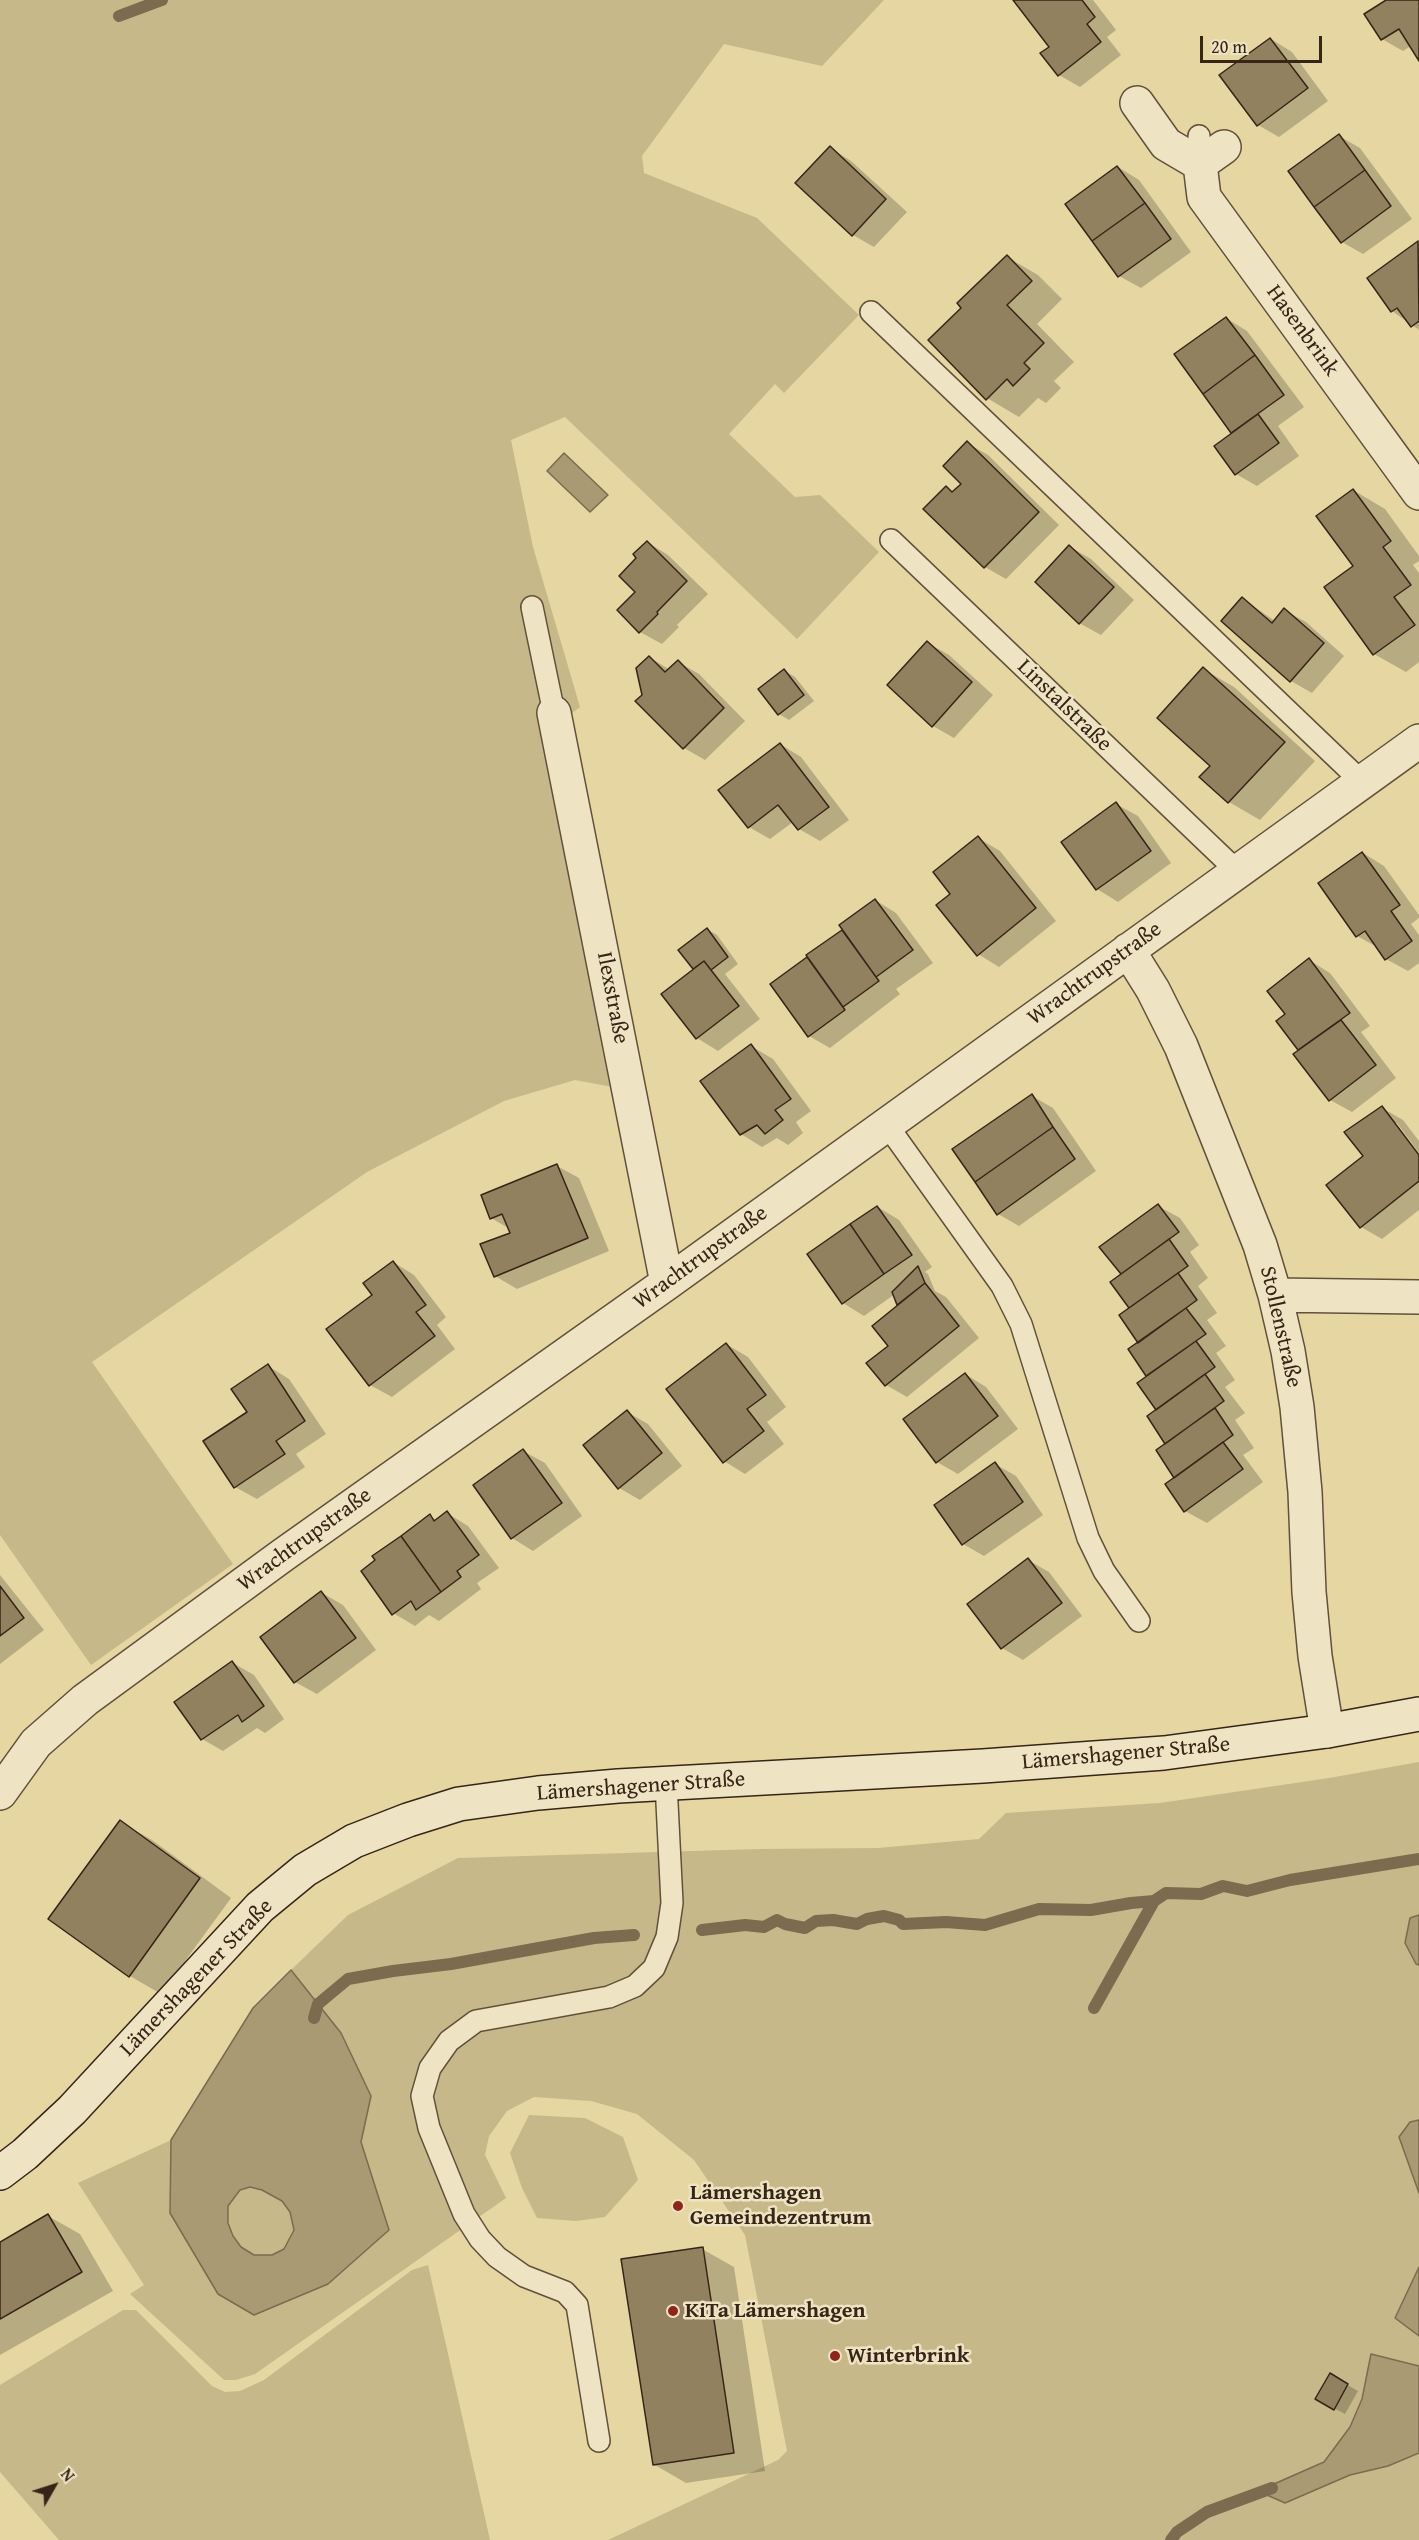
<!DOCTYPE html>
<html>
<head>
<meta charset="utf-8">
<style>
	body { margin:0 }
	#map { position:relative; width:1419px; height:2540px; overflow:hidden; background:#e5d6a2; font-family:"Gentium Book Plus",serif }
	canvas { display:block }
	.north { position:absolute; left:24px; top:2456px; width:60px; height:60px; -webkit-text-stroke:4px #eee4c3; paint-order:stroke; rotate:51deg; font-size:16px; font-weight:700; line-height:24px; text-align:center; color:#372517 }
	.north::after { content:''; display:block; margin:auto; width:21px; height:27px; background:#372517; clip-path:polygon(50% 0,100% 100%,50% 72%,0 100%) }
	.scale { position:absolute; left:1200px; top:36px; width:122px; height:27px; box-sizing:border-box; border:3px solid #372517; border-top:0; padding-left:8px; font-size:18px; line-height:21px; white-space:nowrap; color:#372517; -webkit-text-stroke:4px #eee4c3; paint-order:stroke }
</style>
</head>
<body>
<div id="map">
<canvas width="1419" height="2540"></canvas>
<div class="north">N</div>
<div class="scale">20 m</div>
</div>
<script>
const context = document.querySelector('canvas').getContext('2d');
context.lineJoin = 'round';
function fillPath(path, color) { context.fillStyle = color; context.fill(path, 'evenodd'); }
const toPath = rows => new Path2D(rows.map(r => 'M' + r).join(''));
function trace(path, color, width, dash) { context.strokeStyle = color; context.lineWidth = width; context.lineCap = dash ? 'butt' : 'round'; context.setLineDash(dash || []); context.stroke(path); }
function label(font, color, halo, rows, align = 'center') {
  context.font = font + ' "Gentium Book Plus",serif'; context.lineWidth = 5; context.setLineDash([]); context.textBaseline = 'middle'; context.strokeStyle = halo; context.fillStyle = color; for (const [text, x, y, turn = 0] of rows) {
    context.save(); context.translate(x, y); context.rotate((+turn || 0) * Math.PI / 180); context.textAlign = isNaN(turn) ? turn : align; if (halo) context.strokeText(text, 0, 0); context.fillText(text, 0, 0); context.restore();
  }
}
fillPath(toPath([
	[0,0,884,0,822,66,724,44,642,156,644,173,757,218,859,315,784,393,775,384,729,434,795,497,820,495,879,552,797,639,565,417,511,440,533,547,580,707,567,717,618,1088,575,1080,504,1101,367,1172,92,1362,233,1564,91,1665,0,1535],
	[1419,1762,1419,2540,608,2540,778,2460,787,2451,745,2235,694,2160,637,2114,591,2101,534,2097,507,2111,489,2136,485,2155,506,2198,255,2374,236,2380,224,2380,130,2294,144,2285,78,2183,171,2140,170,2213,218,2294,389,2230,361,2142,370,2096,341,2033,291,1970,348,1915,458,1858,759,1849,878,1848,979,1839,1006,1813,1160,1803,1329,1778],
	[529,2115,585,2118,623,2137,638,2180,605,2217,576,2221,537,2218,522,2188,510,2153],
	[250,2187,262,2190,282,2201,290,2212,294,2230,284,2249,272,2255,254,2255,241,2247,233,2236,228,2222,228,2206,240,2190],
	[428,2265,490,2540,59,2540,0,2472,0,2385,123,2310,136,2310,212,2386,225,2392,240,2391,264,2380,412,2270]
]), '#c7b88a');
const water = toPath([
	[564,453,608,495,590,512,547,471,564,453],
	[1419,1915,1419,1965,1416,1964,1405,1943,1410,1918,1419,1915],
	[291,1970,341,2033,371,2096,361,2142,389,2230,328,2284,254,2315,218,2294,170,2213,171,2140,253,2008,291,1970],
	[250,2187,262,2190,282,2201,290,2212,294,2230,284,2249,272,2255,254,2255,241,2247,233,2236,228,2223,228,2206,240,2190,250,2187],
	[1419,2120,1419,2193,1399,2137,1410,2122,1419,2120],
	[1419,2267,1419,2336,1395,2318,1419,2267],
	[1371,2354,1419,2366,1419,2453,1388,2466,1350,2475,1285,2503,1258,2491,1324,2462,1350,2427,1362,2399,1371,2354]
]);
fillPath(water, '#aa9a73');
trace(water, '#7c6b4e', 1.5);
fillPath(toPath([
	[1016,0,1093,0,1116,30,1107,37,1121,55,1080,87,1059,75,1051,47],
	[1389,0,1419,0,1419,58,1411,46,1403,51,1382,39],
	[1271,39,1292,52,1328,101,1279,137,1258,125],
	[1339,136,1360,148,1412,219,1363,254,1342,242],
	[830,148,851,161,907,212,874,247,853,235],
	[1118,167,1139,180,1191,252,1141,288,1119,276],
	[1418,243,1419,243,1419,330,1392,311,1369,279],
	[1007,257,1038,275,1062,299,1037,324,1074,362,1054,381,1061,388,1046,403,1038,398,1019,417,987,398,963,308],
	[1226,318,1247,331,1304,407,1278,426,1299,456,1257,486,1236,474,1234,433,1176,355],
	[967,443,988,455,1059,525,1006,579,985,567,925,509,946,488,954,493,963,484],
	[1353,490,1385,509,1419,556,1419,561,1413,565,1419,573,1419,662,1406,672,1374,654,1355,566],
	[647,542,668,555,708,594,677,625,679,627,662,644,640,632,619,610,637,592,639,558],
	[1070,547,1091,559,1134,600,1101,635,1079,623],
	[1243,599,1275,621,1284,610,1306,622,1344,656,1312,693,1291,681],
	[928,643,949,655,993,695,954,738,933,726],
	[649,657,670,670,678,662,699,674,745,721,705,760,684,748,638,701,644,695],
	[1203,669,1234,687,1315,761,1260,820,1229,802,1201,777,1212,766],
	[785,671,795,677,814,701,789,720,779,714],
	[780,744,801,757,849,820,820,841,799,829,793,822,770,839,749,827],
	[1116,804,1138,816,1171,863,1118,902,1097,889],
	[978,838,1000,851,1056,921,999,967,978,954,953,895],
	[1363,853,1384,866,1419,915,1419,918,1411,924,1419,935,1419,963,1408,971,1386,959,1379,948,1357,936,1320,884],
	[875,900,896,913,933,963,896,989,900,994,830,1048,809,1036,772,985,844,930],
	[707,929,717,935,738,964,725,974,760,1019,718,1051,697,1038,695,969,680,950],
	[1309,960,1330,973,1370,1026,1361,1032,1396,1078,1352,1112,1330,1100,1300,1051,1278,1022,1287,1014],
	[751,1046,773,1059,811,1111,796,1122,803,1133,788,1145,777,1138,762,1147,741,1134],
	[1032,1096,1053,1108,1096,1171,1019,1226,998,1214],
	[1382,1108,1403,1120,1419,1141,1419,1153,1397,1123,1393,1123,1419,1158,1419,1210,1382,1239,1361,1227,1365,1157],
	[557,1166,579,1178,609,1251,517,1289,495,1276,512,1234,510,1229,491,1218],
	[1158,1206,1180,1218,1199,1245,1190,1252,1208,1278,1198,1286,1217,1313,1207,1320,1226,1346,1216,1353,1235,1380,1225,1387,1245,1413,1235,1420,1254,1448,1243,1455,1263,1482,1207,1523,1185,1511,1148,1377,1130,1350,1140,1343,1123,1274],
	[878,1207,899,1220,932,1267,925,1272,928,1274,935,1291,946,1297,979,1338,907,1397,886,1385,890,1346,899,1306,895,1294,864,1316,843,1303,809,1254],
	[393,1262,414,1275,446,1317,437,1325,455,1349,392,1397,370,1385,374,1295],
	[726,1344,748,1357,786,1407,767,1422,784,1444,745,1474,724,1461],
	[268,1366,289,1379,326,1434,296,1454,305,1467,257,1499,235,1487,249,1413],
	[965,1374,986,1387,1018,1429,958,1474,937,1462],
	[627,1412,648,1424,682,1466,640,1500,619,1488],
	[523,1451,545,1463,582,1516,533,1551,512,1538],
	[995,1464,1016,1476,1043,1515,984,1556,963,1544],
	[447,1513,468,1526,499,1568,477,1583,481,1589,439,1621,429,1615,415,1626,393,1613,430,1516,437,1520],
	[1028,1560,1049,1572,1082,1616,1023,1660,1002,1648],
	[0,1575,44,1630,0,1664],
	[322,1593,343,1605,376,1650,317,1694,295,1682],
	[233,1663,254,1675,284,1719,265,1733,257,1728,223,1751,202,1739],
	[120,1822,152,1840,231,1898,161,1994,130,1976,50,1919],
	[48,2216,80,2234,113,2291,0,2355,0,2244],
	[702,2249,734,2267,765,2471,686,2483,655,2465],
	[1330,2375,1358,2391,1345,2414,1317,2399]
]), '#0003');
trace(toPath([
	[119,16,162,0],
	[702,1930,745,1925,764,1927,777,1920,785,1924,805,1928,816,1921,833,1920,857,1924,867,1919,884,1916,899,1920,903,1924,946,1922,985,1925,1039,1909,1091,1910,1131,1903,1154,1901,1166,1893,1201,1894,1223,1886,1247,1891,1290,1880,1419,1859],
	[1094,2008,1154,1901],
	[314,2018,318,2004,348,1979,393,1971,451,1964,594,1938,634,1935],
	[1171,2540,1177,2532,1207,2512,1272,2488]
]), '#7c6b4e', 12);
const building = toPath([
	[1013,0,1082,0,1095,17,1087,24,1101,42,1058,76,1040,53,1049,47,1013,0],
	[1386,0,1419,0,1419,61,1399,29,1381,40,1364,14,1386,0],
	[1270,38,1308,88,1257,126,1219,75,1270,38],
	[1339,134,1365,170,1314,207,1288,171,1339,134],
	[830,146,886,199,852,236,795,183,830,146],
	[1117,166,1145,203,1092,241,1065,204,1117,166],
	[1365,170,1391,206,1341,243,1314,207,1365,170],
	[1145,203,1171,239,1118,277,1092,241,1145,203],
	[1418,241,1419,321,1411,327,1397,308,1391,312,1367,278,1418,241],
	[1007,255,1032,281,1007,305,1044,343,1024,363,1030,369,1013,386,1007,379,986,400,928,340,961,308,957,303,1007,255],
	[1226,317,1255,355,1203,394,1174,354,1226,317],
	[1255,355,1284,395,1231,433,1203,394,1255,355],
	[1258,414,1279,443,1235,475,1214,446,1258,414],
	[967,441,1039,512,984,568,923,509,946,486,952,492,961,484,943,466,967,441],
	[1353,489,1391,541,1383,547,1411,585,1394,597,1415,625,1373,655,1324,587,1353,566,1316,516,1353,489],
	[647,541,687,581,657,612,658,614,639,633,617,610,635,592,619,576,636,558,633,554,647,541],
	[1069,545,1114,587,1079,624,1035,582,1069,545],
	[1242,597,1272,623,1284,608,1324,643,1290,682,1221,621,1242,597],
	[927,641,972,682,932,727,887,685,927,641],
	[649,656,665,672,678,660,724,708,683,749,635,701,642,695,636,668,649,656],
	[1203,667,1285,742,1228,803,1199,777,1210,766,1157,718,1203,667],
	[784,669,804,695,778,715,758,689,784,669],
	[780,743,829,807,798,830,778,805,748,828,718,790,780,743],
	[1116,802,1151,851,1096,890,1061,842,1116,802],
	[978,836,1036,908,977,956,936,905,950,894,933,872,978,836],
	[1362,852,1400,905,1391,911,1412,941,1385,960,1365,931,1356,937,1318,883,1362,852],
	[875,899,913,950,876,977,839,925,875,899],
	[707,928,728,957,711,970,704,961,693,969,678,950,707,928],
	[842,930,879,981,843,1007,806,955,842,930],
	[807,957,845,1010,808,1037,770,984,807,957],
	[1309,958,1350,1013,1298,1050,1276,1021,1285,1014,1267,991,1309,958],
	[704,961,739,1006,696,1039,661,994,704,961],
	[1341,1020,1376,1065,1329,1101,1293,1054,1341,1020],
	[751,1044,791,1099,775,1110,783,1120,765,1134,757,1125,740,1135,700,1081,751,1044],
	[1032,1094,1053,1127,975,1182,952,1149,1032,1094],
	[1382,1106,1419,1155,1419,1181,1360,1228,1326,1185,1363,1156,1344,1132,1382,1106],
	[1053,1127,1075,1159,997,1215,975,1182,1053,1127],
	[557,1164,588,1238,494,1277,480,1244,510,1233,502,1214,490,1219,481,1195,557,1164],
	[1158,1204,1179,1232,1121,1274,1099,1247,1158,1204],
	[877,1206,912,1255,884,1274,850,1224,877,1206],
	[850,1224,884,1274,842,1304,807,1254,850,1224],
	[1169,1239,1188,1266,1129,1308,1110,1282,1169,1239],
	[393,1261,426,1305,416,1312,435,1336,369,1386,326,1329,372,1295,363,1283,393,1261],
	[918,1266,925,1283,897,1305,892,1292,918,1266],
	[1178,1273,1197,1300,1138,1343,1119,1315,1178,1273],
	[925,1283,959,1326,885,1386,866,1363,888,1346,872,1326,925,1283],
	[1186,1308,1206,1334,1146,1376,1128,1349,1186,1308],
	[1196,1341,1215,1367,1156,1410,1137,1383,1196,1341],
	[726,1343,766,1395,747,1409,764,1431,723,1463,666,1389,726,1343],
	[268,1364,305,1421,276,1441,285,1454,234,1488,203,1441,247,1412,231,1389,268,1364],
	[965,1373,998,1416,936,1463,903,1419,965,1373],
	[1205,1374,1224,1401,1165,1444,1147,1416,1205,1374],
	[1215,1408,1233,1435,1174,1478,1156,1450,1215,1408],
	[627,1410,662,1453,618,1489,583,1445,627,1410],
	[1223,1442,1243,1469,1184,1512,1165,1484,1223,1442],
	[523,1449,562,1503,511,1539,473,1485,523,1449],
	[995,1462,1023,1502,962,1545,934,1505,995,1462],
	[447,1511,479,1555,457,1571,461,1577,441,1592,401,1536,430,1514,434,1521,447,1511],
	[401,1536,441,1592,416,1610,411,1601,392,1615,361,1571,375,1560,372,1556,401,1536],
	[1028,1558,1062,1603,1001,1649,967,1604,1028,1558],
	[0,1586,24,1618,0,1636,0,1586],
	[321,1591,356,1638,294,1683,260,1637,321,1591],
	[232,1661,264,1706,242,1722,238,1715,201,1740,174,1702,232,1661],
	[120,1820,200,1878,129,1977,48,1919,120,1820],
	[48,2214,82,2272,0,2319,0,2242,48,2214],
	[703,2247,734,2453,653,2465,621,2259,703,2247],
	[1330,2373,1348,2384,1334,2410,1315,2399,1330,2373]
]);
fillPath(building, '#91815f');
trace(building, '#372517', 1.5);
const lane = toPath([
	[1199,136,1200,164],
	[871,312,1362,782],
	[891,540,1238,872],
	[532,607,554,713],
	[887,1125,1002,1286,1021,1324,1088,1538,1104,1571,1139,1621],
	[599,2441,577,2305,565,2292,524,2276,497,2257,480,2239,464,2214,429,2128,422,2096,430,2068,449,2041,476,2021,609,1997,635,1986,654,1968,667,1937,672,1903,666,1783]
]);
const street = toPath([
	[1137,103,1166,144,1200,164,1204,197,1419,493],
	[1200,164,1224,147],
	[554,713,667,1283],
	[1128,950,1153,990,1181,1046,1260,1245,1275,1295,1288,1351,1297,1407,1305,1492,1309,1592,1315,1656,1327,1731],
	[1275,1295,1419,1297],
	[0,1793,36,1743,85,1700,283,1555,667,1283,1419,741]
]);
const secondary = toPath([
	[0,2173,25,2154,72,2110,260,1907,305,1870,354,1841,408,1820,459,1804,538,1793,618,1786,983,1766,1164,1753,1327,1731,1419,1714]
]);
trace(lane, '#62513a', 24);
trace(street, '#62513a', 36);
trace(secondary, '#372517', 36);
trace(lane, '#eee4c3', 21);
trace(street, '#eee4c3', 33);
trace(secondary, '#eee4c3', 33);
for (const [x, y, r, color] of [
	[678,2206,6,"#8f2418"],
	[673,2311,6,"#8f2418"],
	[835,2356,6,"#8f2418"]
]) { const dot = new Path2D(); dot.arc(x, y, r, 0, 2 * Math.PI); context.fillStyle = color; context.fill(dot); trace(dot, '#eee4c3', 2); }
label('22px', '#372517', '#eee4c3', [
	["Hasenbrink",1302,331,54],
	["Linstalstraße",1064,706,44],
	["Wrachtrupstraße",1095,974,-36],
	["Ilexstraße",612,998,79],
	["Wrachtrupstraße",701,1258,-36],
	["Stollenstraße",1280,1327,77],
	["Wrachtrupstraße",305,1540,-36],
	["Lämershagener Straße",1126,1754,-5],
	["Lämershagener Straße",641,1787,-4],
	["Lämershagener Straße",197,1978,-46]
]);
label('bold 22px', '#372517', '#eee4c3', [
	["Lämershagen",690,2193],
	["Gemeindezentrum",690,2218],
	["KiTa Lämershagen",685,2311],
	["Winterbrink",847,2356]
], 'left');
</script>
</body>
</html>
